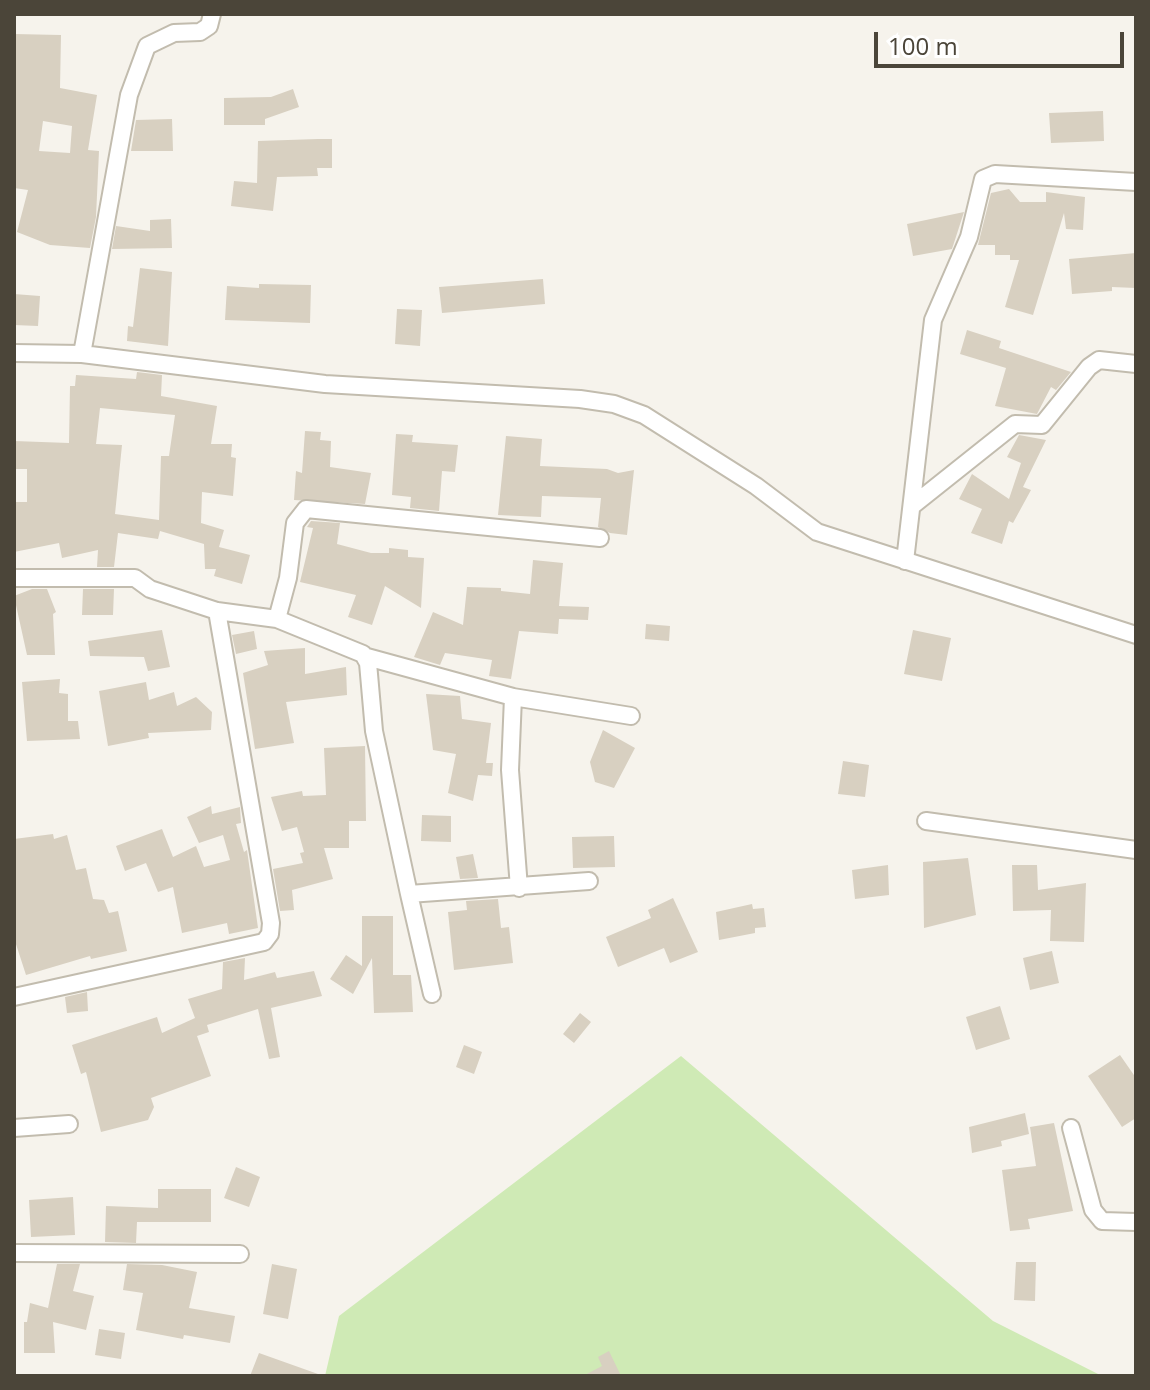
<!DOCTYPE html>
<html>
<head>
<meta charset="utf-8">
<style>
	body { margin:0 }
	#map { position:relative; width:1150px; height:1390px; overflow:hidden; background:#f6f3ec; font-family:"Open Sans",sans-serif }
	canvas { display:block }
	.frame { position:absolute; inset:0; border:16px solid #4b4539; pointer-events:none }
	.scale { position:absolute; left:874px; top:32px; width:250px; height:36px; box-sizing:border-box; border:4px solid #4b4539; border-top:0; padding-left:10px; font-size:24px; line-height:28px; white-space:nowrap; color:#4b4539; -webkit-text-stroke:6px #fff; paint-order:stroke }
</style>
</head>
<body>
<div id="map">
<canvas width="1150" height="1390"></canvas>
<div class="frame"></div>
<div class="scale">100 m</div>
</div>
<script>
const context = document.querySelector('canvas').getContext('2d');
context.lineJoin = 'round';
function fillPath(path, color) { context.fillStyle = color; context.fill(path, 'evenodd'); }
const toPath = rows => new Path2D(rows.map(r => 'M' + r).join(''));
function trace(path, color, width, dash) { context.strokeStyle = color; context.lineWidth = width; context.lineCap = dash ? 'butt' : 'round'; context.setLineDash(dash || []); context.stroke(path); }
fillPath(toPath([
	[681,1056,993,1321,1102,1376,325,1376,339,1316]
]), '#cfeab5');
fillPath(toPath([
	[14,34,61,35,60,88,97,95,88,150,99,151,96,217,90,248,50,245,17,232,28,190,14,188],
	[43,121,72,126,70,153,39,151],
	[293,89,299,107,265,119,265,125,224,125,224,98,271,97],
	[1103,111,1104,141,1051,143,1049,113],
	[172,119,173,151,131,151,136,120],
	[318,139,332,139,332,168,317,168,318,176,277,177,273,211,231,206,234,181,257,183,258,141],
	[1009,189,1020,202,1046,202,1046,192,1085,197,1083,230,1066,229,1064,213,1033,315,1005,307,1019,260,1010,260,1010,255,995,255,995,245,978,245,991,193],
	[964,212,952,249,913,256,907,224],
	[171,219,172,248,112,249,116,226,150,231,150,220],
	[1136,253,1136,288,1112,287,1112,291,1072,294,1069,259],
	[140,268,172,272,168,346,127,341,128,326,133,327],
	[543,279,545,304,442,313,439,287],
	[259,284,311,285,310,323,225,320,227,286,259,288],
	[14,294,40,296,38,326,14,325],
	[397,309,422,310,420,346,395,344],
	[967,330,1001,341,999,348,1071,372,1056,390,1051,387,1037,414,995,406,1006,368,960,354],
	[137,372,162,375,161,396,217,406,211,444,232,444,231,457,236,458,233,496,202,492,201,523,224,530,219,547,250,555,242,584,214,576,216,569,205,569,204,544,160,531,158,539,118,533,114,567,97,567,98,550,62,558,59,543,14,552,14,502,27,502,27,469,14,469,14,441,69,443,70,386,75,386,76,375,136,379],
	[100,408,175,415,169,456,161,456,159,520,115,514,122,445,96,444],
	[305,431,321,432,320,440,331,441,330,467,371,473,365,504,294,500,296,471,302,473],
	[396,434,413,435,412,442,458,445,455,472,442,471,439,511,410,508,411,497,392,495],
	[1019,435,1046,440,1023,487,1031,490,1013,523,1009,521,1002,544,971,533,982,509,959,499,972,474,1009,499,1021,463,1007,457],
	[506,436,542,439,540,466,607,469,618,473,634,470,627,535,610,533,598,527,601,498,542,496,541,517,498,515],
	[311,521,340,523,337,544,371,553,389,553,389,548,408,550,408,557,424,558,421,608,385,586,372,625,348,617,356,595,300,582,313,528,307,527],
	[533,560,563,563,559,606,589,607,588,620,559,619,558,634,519,631,511,679,489,676,492,660,445,653,440,665,414,657,433,612,463,625,467,587,501,588,501,591,530,594],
	[32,589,47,589,56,612,53,614,55,655,27,655,14,596],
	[83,589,114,589,113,615,82,615],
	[646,624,670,626,669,641,645,639],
	[162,630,170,667,148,671,144,657,90,656,88,641],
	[913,630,951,638,942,681,904,674],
	[254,631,257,649,236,654,232,635],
	[305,648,305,674,346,667,347,695,286,702,294,743,255,749,243,673,268,665,264,651],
	[60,679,59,693,68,694,68,721,78,721,80,739,27,741,22,682],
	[146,682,149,700,174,692,177,706,196,697,212,712,211,730,148,733,149,738,108,746,99,691],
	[426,694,460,696,462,719,491,723,486,763,493,763,492,776,478,775,473,801,448,793,456,754,433,750],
	[603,730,635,748,614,788,595,782,590,762],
	[365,746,366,821,349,821,349,848,324,848,333,879,292,890,294,910,280,911,273,869,303,863,300,853,304,852,297,827,282,831,271,797,302,791,303,796,326,795,324,748],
	[843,761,869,765,865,797,838,794],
	[211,806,212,814,240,807,241,823,236,824,244,852,247,850,258,928,229,934,227,923,182,933,173,887,158,892,146,863,125,871,116,846,162,829,173,857,196,846,204,867,230,860,223,835,199,843,187,817],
	[422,815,451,816,451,842,421,841],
	[53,834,54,839,67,835,76,870,86,868,93,899,104,900,109,913,118,911,127,951,91,959,90,956,26,975,14,938,14,839],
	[614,836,615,867,573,868,572,837],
	[473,854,478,878,460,879,456,857],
	[968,858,976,915,924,928,923,862],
	[888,865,889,895,855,899,852,870],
	[1012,865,1037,865,1038,890,1086,883,1084,942,1050,941,1051,910,1013,911],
	[673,898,698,952,670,963,664,948,618,967,606,937,651,918,648,910],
	[498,899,501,928,509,927,513,963,454,970,448,912,467,910,466,901],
	[752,904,753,909,764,908,766,927,755,928,755,933,719,940,716,912],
	[362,916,393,916,393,975,411,975,413,1012,374,1013,372,958,353,994,330,979,346,955,362,966],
	[1052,951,1059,983,1030,990,1023,958],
	[245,958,244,980,275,972,277,978,314,971,322,996,271,1008,280,1057,269,1059,258,1009,207,1025,209,1032,197,1036,211,1076,151,1098,154,1107,148,1120,101,1132,86,1072,81,1074,72,1045,157,1017,162,1033,195,1018,188,999,222,989,223,962],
	[87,992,88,1011,67,1013,65,997],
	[1000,1006,1010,1039,976,1050,966,1017],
	[580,1013,591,1022,574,1043,563,1034],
	[464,1045,482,1052,474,1074,456,1067],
	[1120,1055,1136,1078,1136,1118,1122,1127,1088,1076],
	[1025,1113,1029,1134,1001,1141,1002,1146,972,1153,969,1127],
	[1054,1123,1073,1211,1028,1219,1030,1229,1010,1231,1002,1170,1036,1166,1030,1127],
	[236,1167,260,1177,249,1207,224,1198],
	[158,1189,211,1189,211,1222,137,1222,136,1243,105,1242,106,1206,158,1208],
	[73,1197,75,1235,31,1237,29,1200],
	[1016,1262,1036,1262,1035,1301,1014,1300],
	[57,1264,80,1264,73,1291,94,1296,86,1330,53,1322,55,1353,24,1353,24,1322,27,1322,30,1303,48,1308],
	[127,1264,162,1265,197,1272,189,1308,235,1316,230,1343,184,1335,183,1339,136,1330,143,1293,123,1290],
	[272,1264,297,1269,288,1319,263,1314],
	[99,1329,125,1333,121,1359,95,1355],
	[609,1351,621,1376,583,1376,602,1366,598,1357],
	[259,1353,318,1374,318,1376,250,1376]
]), '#d8d0c1');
const street = toPath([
	[14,353,82,354,325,384,580,399,614,404,644,415,756,486,817,532,1136,635],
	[82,354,129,95,147,46,174,33,200,32,209,26,212,14],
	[912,506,1015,424,1042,425,1089,367,1099,360,1136,364],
	[905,561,933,320,969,237,983,179,995,174,1136,182],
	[14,578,135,578,150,589,217,611,277,619,363,654,368,663,374,731,409,894,589,881],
	[277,619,288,578,295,523,306,509,600,538],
	[367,657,513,697,631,716],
	[513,697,510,770,519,888],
	[926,821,1136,850],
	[409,894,432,994],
	[14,997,264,942,270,934,271,923,217,611],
	[14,1128,69,1124],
	[1071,1128,1093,1210,1102,1221,1136,1222],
	[14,1253,240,1254]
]);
trace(street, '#c2bcae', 20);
trace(street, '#fff', 16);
</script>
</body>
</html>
